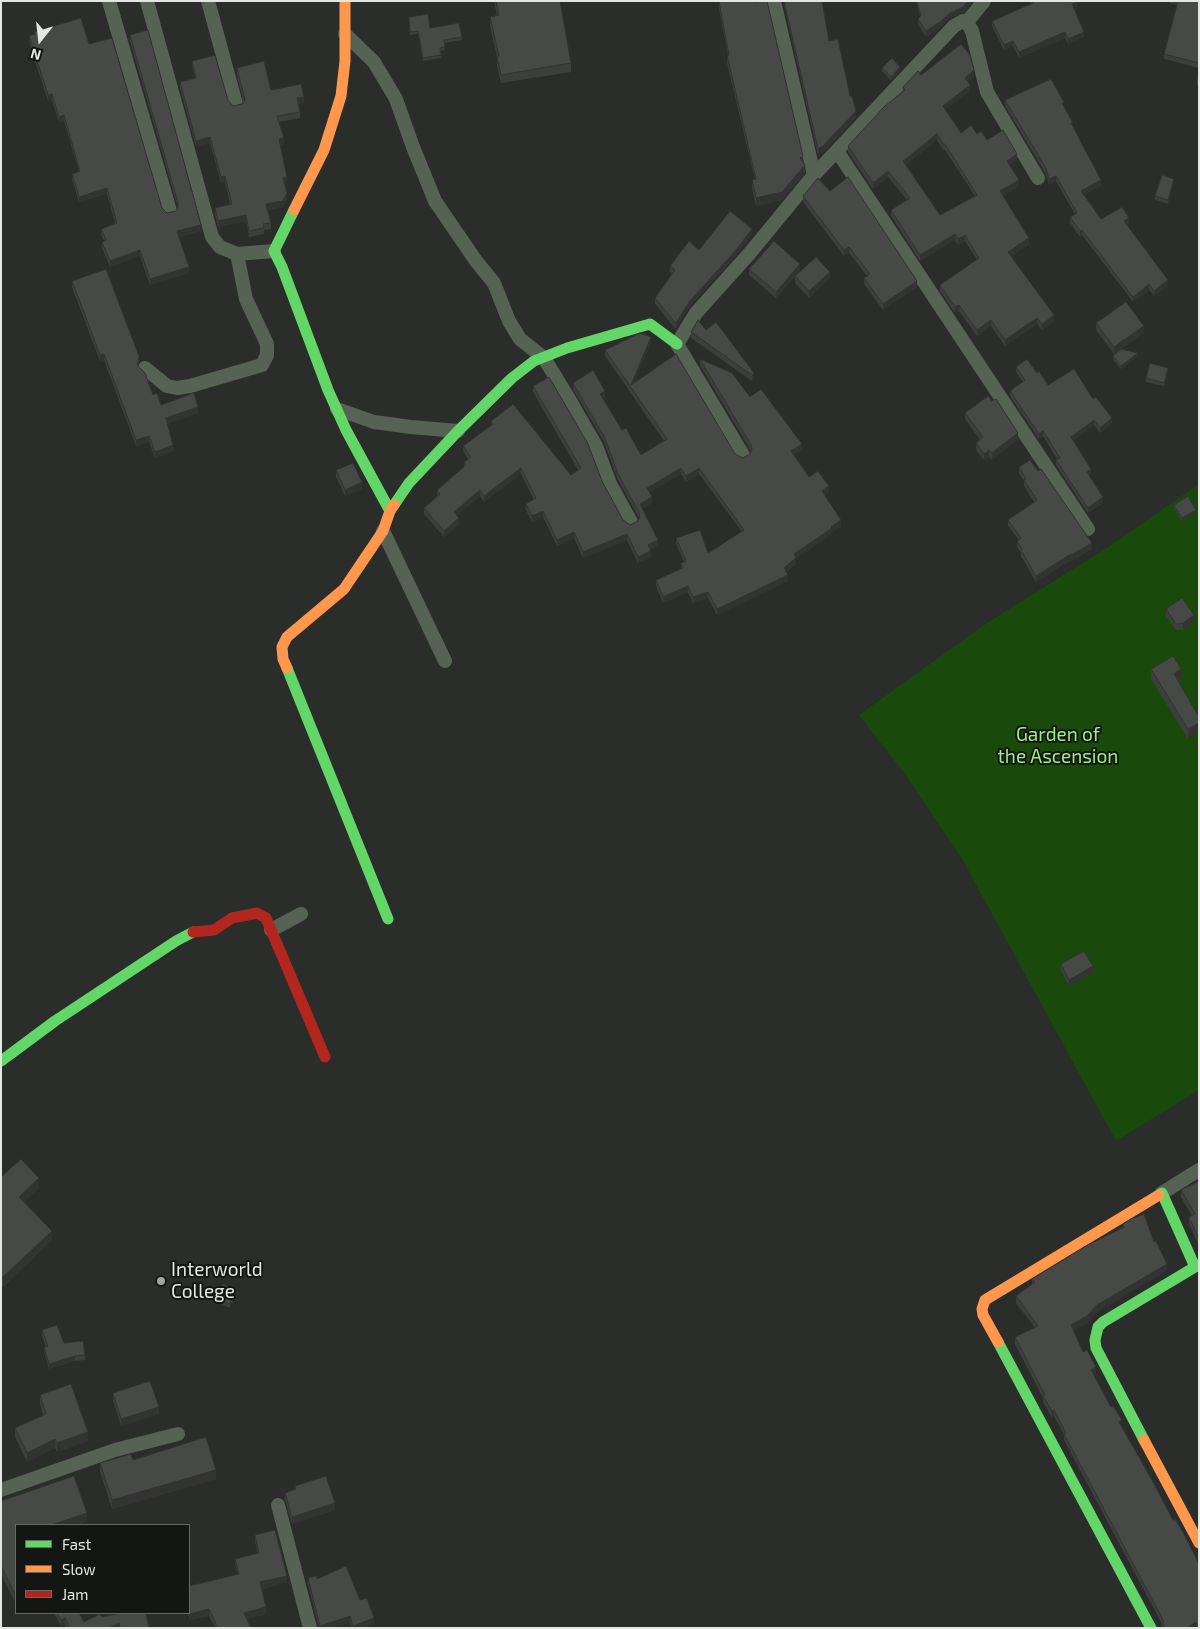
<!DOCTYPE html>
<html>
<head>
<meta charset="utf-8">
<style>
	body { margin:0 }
	#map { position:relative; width:1200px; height:1629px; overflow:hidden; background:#2b2d2a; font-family:"Exo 2",sans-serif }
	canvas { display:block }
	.frame { position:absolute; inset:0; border:2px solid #e4e6e3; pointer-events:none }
	.legend { position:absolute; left:15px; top:1524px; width:175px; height:90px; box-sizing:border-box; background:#141613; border:1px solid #676966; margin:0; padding:6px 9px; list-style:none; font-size:15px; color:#e4e6e3 }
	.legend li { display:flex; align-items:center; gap:10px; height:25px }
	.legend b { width:25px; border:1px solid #676966 }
	.north { position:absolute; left:15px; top:15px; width:50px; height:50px; -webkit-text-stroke:4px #141613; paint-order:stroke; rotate:196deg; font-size:14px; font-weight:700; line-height:20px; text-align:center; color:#e4e6e3 }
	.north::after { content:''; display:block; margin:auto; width:18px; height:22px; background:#e4e6e3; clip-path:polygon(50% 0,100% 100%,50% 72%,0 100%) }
</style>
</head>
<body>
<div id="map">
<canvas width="1200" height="1629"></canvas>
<div class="frame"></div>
<ul class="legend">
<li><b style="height:6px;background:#63d668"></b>Fast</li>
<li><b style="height:6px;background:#ff974d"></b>Slow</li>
<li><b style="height:6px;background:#b3261e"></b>Jam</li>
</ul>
<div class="north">N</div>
</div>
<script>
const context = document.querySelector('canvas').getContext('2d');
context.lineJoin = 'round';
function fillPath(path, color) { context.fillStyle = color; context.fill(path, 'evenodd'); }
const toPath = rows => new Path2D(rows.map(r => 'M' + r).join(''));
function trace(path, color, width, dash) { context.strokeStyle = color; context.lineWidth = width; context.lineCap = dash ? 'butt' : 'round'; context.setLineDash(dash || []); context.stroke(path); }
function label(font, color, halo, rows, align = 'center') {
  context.font = font + ' "Exo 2",sans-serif'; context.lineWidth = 4; context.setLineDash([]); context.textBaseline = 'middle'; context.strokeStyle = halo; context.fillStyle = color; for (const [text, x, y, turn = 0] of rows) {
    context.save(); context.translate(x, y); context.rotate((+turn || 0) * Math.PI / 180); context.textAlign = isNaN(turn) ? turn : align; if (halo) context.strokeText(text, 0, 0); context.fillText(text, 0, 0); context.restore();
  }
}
fillPath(toPath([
	[1199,484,1199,1090,1116,1141,961,857,904,773,859,715,987,623,1110,546]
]), '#1a490c');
trace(toPath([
	[109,1,170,211],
	[147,1,212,237,220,247,237,254,274,251],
	[208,1,236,104],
	[967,22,984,1],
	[345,34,374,62,396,99,413,147,435,201,476,261,494,283,509,321,520,339,544,358,569,399,596,446,610,484,631,522],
	[837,151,1088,529],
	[814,175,954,26,963,21,967,22,972,31,987,92,1038,178],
	[145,368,167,386,177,388,190,386,262,365,267,355,267,344,246,299,237,254],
	[337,409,374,422,411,427,458,431],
	[743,455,677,344,696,313,749,254,814,175,774,1],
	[383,531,445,661],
	[271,930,301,914],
	[1162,1193,1199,1170],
	[1,1490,115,1450,178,1434],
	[278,1505,310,1628]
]), '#566253', 14);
trace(toPath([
	[294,210,274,251,282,267,328,390,346,430,390,511],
	[394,505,409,483,458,431,512,378,534,361,567,348,650,324,677,344],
	[287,668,388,919],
	[1,1061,55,1021,176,941,193,932],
	[998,1342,1151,1628],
	[1144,1440,1096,1348,1095,1340,1098,1327,1103,1322,1195,1267,1162,1193,1159,1195]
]), '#63d668', 11);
trace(toPath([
	[294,210,324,150,341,96,345,61,345,1],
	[287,668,283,659,282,647,287,637,344,589,383,531,390,511,394,505],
	[998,1342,983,1315,982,1309,985,1300,1159,1195],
	[1144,1440,1199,1543]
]), '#ff974d', 11);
trace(toPath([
	[193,932,214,930,232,918,257,913,266,918,325,1057]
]), '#b3261e', 11);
fillPath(toPath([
	[494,1,560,1,571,63,571,72,501,83,497,66,497,57,490,26,490,17,497,15],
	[784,1,822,1,829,41,850,96,856,117,823,153,818,155,784,5],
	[916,1,973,1,963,13,950,18,940,28,926,37,918,24,918,19,920,17],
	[1029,1,1076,1,1077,7,1074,8,1084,37,1068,44,1065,38,1019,58,1013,46,1004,50,992,26,992,21,1031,4],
	[1169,1,1199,1,1199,68,1164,59,1164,54,1177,5,1169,3],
	[719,2,803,161,805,173,782,200,756,206,752,188,752,180,755,180,727,63,728,55,719,10],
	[409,17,430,28,462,37,462,40,444,43,445,50,440,51,441,58,423,61,418,34,410,35],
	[34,32,89,44,162,208,167,213,176,211,178,208,130,41,130,35,201,231,179,237,189,273,150,285,140,256,110,267,102,248,102,242,104,241,101,235,101,229,115,223,107,194,79,202,72,180,72,174,79,172,64,121,59,123,52,100,48,101,29,42,29,36,34,34],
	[192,61,233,106,242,104,243,101,237,74,237,68,271,90,304,103,298,104,300,112,300,118,279,122,284,144,281,145,287,183,284,184,287,199,283,207,268,210,271,223,271,229,264,230,264,234,249,237,246,221,218,227,215,214,215,208,230,204,225,182,221,183,210,143,196,147,180,88,180,82,195,78,192,67],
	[882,68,900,70,891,81,882,71],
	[1199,72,1199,86,1197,85,1197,79],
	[921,75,974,76,968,82,970,91,945,110,961,133,977,134,1017,160,1009,165,1019,186,1003,196,1029,244,1011,256,1054,321,1042,330,1037,324,1005,346,991,326,977,336,959,311,955,313,940,291,940,285,977,260,965,241,958,245,955,240,920,261,891,216,891,210,907,200,888,177,873,189,848,152,848,146,903,92,903,87],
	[937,140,943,150,945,150,975,196,940,215,906,165],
	[1005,100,1064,106,1101,186,1084,195,1101,219,1129,223,1127,225,1168,286,1154,296,1149,290,1133,302,1082,235,1080,237,1070,223,1070,217,1075,214,1056,181,1049,185,1046,174,1005,106],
	[1174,182,1168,204,1155,200,1155,196],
	[803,196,917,287,883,310,864,284,864,278,867,276,849,253,844,256,803,202],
	[752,234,736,256,689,307,676,328,673,326,655,304,655,298,672,273,670,272,670,266,699,250],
	[749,269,800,271,830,278,809,298,795,283,795,277,776,298,749,275],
	[72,281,139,362,138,366,153,395,161,405,198,413,167,424,173,451,155,458,149,442,136,446,104,360,100,361,72,287],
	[1096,323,1144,333,1121,349,1138,356,1121,369,1113,359,1113,356,1114,354,1096,330],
	[691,332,754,373,754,379,752,381,691,338],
	[651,343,634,382,735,454,743,458,750,454,751,451,700,365,700,359,750,397,802,450,794,455,809,477,829,492,825,495,841,526,832,532,832,534,796,558,796,564,786,572,788,581,717,615,708,598,693,603,688,592,663,603,656,586,656,580,681,569,681,563,684,562,676,544,676,538,708,553,742,532,699,474,686,482,681,474,649,492,652,503,642,509,658,546,650,549,651,557,638,563,627,540,583,558,574,538,557,546,543,517,532,522,526,510,526,504,534,500,521,474,484,502,480,496,457,515,459,524,444,537,424,514,424,508,437,496,437,490,464,467,464,462,468,459,463,451,463,446,491,425,491,421,571,475,578,470,533,392,533,386,602,481,623,520,630,525,638,521,639,518,618,480,604,442,573,389,573,383,605,397,603,398,622,430,641,455,664,441,605,356,605,350],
	[1016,367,1037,373,1048,385,1093,399,1112,423,1100,433,1094,425,1073,441,1091,474,1089,475,1103,503,1088,513,1056,465,1056,460,1057,459,1043,436,1039,439,1010,396,1010,391,1023,382,1016,372],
	[1168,371,1164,386,1146,382,1146,378],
	[965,413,1018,439,992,460,989,457,984,460,976,450,976,443,980,440,965,419],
	[1019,467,1092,549,1071,561,1071,560,1036,582,1021,556,1021,553,1017,547,1017,541,1019,540,1008,526,1008,520,1034,502,1024,486,1024,481,1019,473],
	[336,470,362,489,345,496,336,477],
	[1174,505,1196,513,1182,521,1174,508],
	[1166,609,1194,622,1183,630,1176,630,1166,616],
	[1151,669,1181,679,1178,681,1199,717,1188,739,1151,679],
	[1061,964,1093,973,1069,986,1061,971],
	[1,1177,39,1188,24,1202,52,1240,3,1287,1,1285],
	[1199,1181,1199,1246,1189,1224,1189,1217,1192,1216,1181,1197,1181,1190],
	[1123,1224,1154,1242,1167,1270,1097,1312,1087,1323,1073,1330,1083,1352,1096,1374,1094,1375,1122,1427,1153,1482,1199,1628,1162,1628,1161,1622,1064,1440,1064,1435,1054,1416,1052,1418,1043,1402,1043,1398,1015,1344,1015,1337,1035,1328,1016,1303,1016,1296,1032,1284,1032,1279,1123,1228],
	[236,1293,230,1308,217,1302,217,1299],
	[42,1330,85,1355,85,1360,75,1361,49,1369,44,1352,44,1347,46,1347,42,1335],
	[113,1393,159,1414,121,1426,113,1400],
	[40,1395,88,1441,57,1452,55,1448,27,1462,15,1437,15,1428,43,1415,40,1404],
	[133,1460,216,1479,112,1509,100,1472,100,1463],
	[295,1486,335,1510,292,1524,285,1500,285,1493,295,1489],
	[1,1501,87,1521,75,1525,16,1525,14,1600,1,1574],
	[255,1535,287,1582,262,1589,266,1614,247,1619,251,1628,215,1628,209,1616,190,1620,188,1613,189,1613,189,1586,238,1574,235,1566,235,1559,258,1554,255,1542],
	[308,1578,317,1579,360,1600,374,1624,364,1628,352,1628,350,1622,333,1628,319,1628,308,1584],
	[54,1613,79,1613,84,1622,102,1617,149,1628,66,1628,65,1624,61,1626]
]), '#3d3f3d');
fillPath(toPath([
	[968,1,973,1,963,13,950,18,940,28,926,37,926,31,950,13],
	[1077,2,1077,7,1072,9,1072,4],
	[1065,32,1065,38,1019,58,1019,52],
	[1084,32,1084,37,1068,44,1068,39],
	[1013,41,1013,46,1004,50,1004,45],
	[900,67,900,70,891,81,891,77],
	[974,70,974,76,965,84,965,78],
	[970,85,970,91,943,112,943,106],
	[52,94,52,100,48,101,48,95],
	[304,97,304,103,297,104,297,98],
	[856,111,856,117,823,153,818,155,818,149],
	[64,115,64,121,59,123,59,117],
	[937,134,937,140,903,167,903,161],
	[210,137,210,143,196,147,196,141],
	[284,138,284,144,279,145,279,139],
	[1017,154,1017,160,1007,167,1007,161],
	[805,165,805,173,782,200,756,206,756,198],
	[888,171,888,177,873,189,873,183],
	[225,176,225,182,221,183,221,177],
	[1056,176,1056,181,1049,185,1049,179],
	[287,177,287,183,283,184,283,178],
	[1174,179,1174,182,1168,204,1168,200],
	[1019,180,1019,186,1000,198,1000,191],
	[1101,180,1101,186,1081,197,1081,191],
	[107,188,107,194,79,202,79,197],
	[287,193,287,199,283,207,266,210,266,204],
	[246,215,246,221,218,227,218,221],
	[1129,218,1129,223,1124,227,1124,221],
	[201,225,201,231,177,237,177,231],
	[752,229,752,234,736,256,689,307,676,328,676,323,689,302],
	[1082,230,1082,235,1080,237,1080,231],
	[955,234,955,240,920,261,920,255],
	[965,235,965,241,958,245,958,239],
	[1029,238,1029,244,1008,258,1008,252],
	[849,247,849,253,844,256,844,250],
	[140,250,140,256,110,267,110,261],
	[800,264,800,271,776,298,776,292],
	[189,267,189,273,150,285,150,279],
	[830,272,830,278,809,298,809,291],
	[1168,280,1168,286,1154,296,1154,291],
	[917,281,917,287,883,310,883,304],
	[1149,284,1149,290,1133,302,1133,297],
	[959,305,959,311,955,313,955,307],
	[1054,315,1054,321,1042,330,1042,324],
	[1037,318,1037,324,1005,346,1005,340],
	[991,320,991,326,977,336,977,330],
	[1144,326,1144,333,1114,354,1114,347],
	[651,337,651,343,631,388,631,385],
	[1138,353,1138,356,1121,369,1121,366],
	[104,354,104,360,100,361,100,355],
	[754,373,754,379,752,381,752,375],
	[605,391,605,397,600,400,600,394],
	[198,407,198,413,166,424,166,418],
	[1112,418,1112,423,1100,433,1100,428],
	[1094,420,1094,425,1071,443,1071,437],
	[1043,431,1043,436,1039,439,1039,434],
	[1018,433,1018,439,992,460,992,453],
	[149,436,149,442,136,446,136,440],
	[802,444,802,450,791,457,791,451],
	[173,445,173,451,155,458,155,452],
	[989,450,989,457,984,460,984,454],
	[521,468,521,474,484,502,484,496],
	[681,468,681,474,647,494,647,488],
	[699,468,699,474,686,482,686,476],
	[1091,469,1091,474,1087,477,1087,472],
	[362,482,362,489,345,496,345,490],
	[829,486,829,492,822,496,822,491],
	[480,490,480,496,454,518,454,512],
	[652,497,652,503,640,510,640,504],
	[1103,497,1103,503,1088,513,1088,508],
	[1196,510,1196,513,1182,521,1182,518],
	[543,511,543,517,532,522,532,516],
	[459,518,459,524,444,537,444,531],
	[841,520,841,526,832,532,832,534,794,560,794,554],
	[574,532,574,538,557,546,557,540],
	[627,534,627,540,583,558,583,552],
	[658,540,658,546,648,551,648,545],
	[1092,543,1092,549,1071,561,1071,555],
	[651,551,651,557,638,563,638,557],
	[1071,554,1071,560,1036,582,1036,576],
	[796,558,796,564,784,573,784,568],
	[788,575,788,581,717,615,717,609],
	[688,586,688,592,663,603,663,597],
	[708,592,708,598,693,603,693,597],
	[1194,615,1194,622,1183,630,1183,623],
	[1181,669,1181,679,1174,684,1174,674],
	[1199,723,1199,733,1188,739,1188,729],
	[1093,966,1093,973,1069,986,1069,980],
	[39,1178,39,1188,19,1207,19,1197],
	[52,1231,52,1240,3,1287,3,1277],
	[1167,1264,1167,1270,1097,1312,1087,1323,1071,1331,1071,1325,1097,1305],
	[236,1289,236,1293,230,1308,230,1304],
	[75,1356,75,1361,49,1369,49,1364],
	[1096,1367,1096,1374,1091,1376,1091,1370],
	[159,1407,159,1414,121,1426,121,1419],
	[1054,1410,1054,1416,1052,1418,1052,1411],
	[88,1432,88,1441,57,1452,57,1443],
	[55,1439,55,1448,27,1462,27,1453],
	[216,1470,216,1479,112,1509,112,1500],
	[335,1503,335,1510,292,1524,292,1517],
	[87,1513,87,1521,75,1525,51,1525],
	[287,1576,287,1582,260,1589,260,1582],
	[16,1591,16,1599,14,1600,14,1592],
	[266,1607,266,1614,244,1620,244,1613],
	[209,1609,209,1616,190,1620,190,1614],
	[350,1616,350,1622,333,1628,320,1628,320,1626],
	[65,1618,65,1624,61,1626,61,1620],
	[374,1618,374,1624,364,1628,353,1628,353,1626],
	[1196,1622,1196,1628,1187,1628],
	[119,1623,119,1628,109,1628]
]), '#323332');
const building = toPath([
	[496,1,560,1,571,63,501,75,497,57,499,56,490,17,499,15,496,1],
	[722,1,754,1,755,2,767,1,803,156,800,158,805,165,782,192,756,198,752,180,756,179,727,55,729,55,719,2,722,1],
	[784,1,822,1,829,41,838,39,850,96,852,96,856,111,823,146,818,149,784,1],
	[917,1,968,1,963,7,950,13,940,22,926,31,918,19,921,16,917,1],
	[1032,1,1076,1,1077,2,1072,4,1084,32,1068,39,1065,32,1019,52,1013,41,1004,45,992,21,1033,3,1032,1],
	[1178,1,1199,1,1199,63,1164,54,1178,1],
	[428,14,430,28,459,23,462,37,444,40,445,47,440,48,441,55,423,58,418,31,410,32,409,17,428,14],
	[81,18,89,44,112,38,162,208,167,213,176,211,178,208,178,203,130,35,148,30,201,225,177,231,189,267,150,279,140,250,110,261,102,242,106,240,101,229,117,223,107,188,79,197,72,174,80,171,64,115,59,117,52,94,48,95,29,36,35,34,34,32,81,18],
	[961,44,970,55,974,70,965,78,970,85,943,106,961,133,971,125,977,134,981,131,987,140,1003,130,1017,154,1007,161,1019,180,1000,191,1029,238,1008,252,1054,315,1042,324,1037,318,1005,340,991,320,977,330,959,305,955,307,940,285,979,258,965,235,958,239,955,234,920,255,891,210,910,198,888,171,873,183,848,146,885,106,905,90,903,87,918,71,921,75,961,44],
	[937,134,943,144,945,144,977,195,940,215,903,161,937,134],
	[215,55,228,100,233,106,242,104,245,100,237,68,264,61,271,90,301,84,304,97,297,98,300,112,277,116,284,138,279,139,287,177,283,178,287,193,283,201,266,204,271,223,263,224,264,228,249,231,246,215,218,221,215,208,232,204,225,176,221,177,210,137,196,141,180,82,196,78,192,61,215,55],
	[892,58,900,67,891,77,882,68,892,58],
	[1199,72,1199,80,1197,79,1199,72],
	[1051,79,1064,102,1062,103,1073,123,1071,123,1101,180,1081,191,1101,219,1122,207,1129,218,1124,221,1168,280,1154,291,1149,284,1133,297,1082,230,1080,231,1070,217,1077,213,1056,176,1049,179,1046,168,1005,100,1051,79],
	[1162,175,1174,179,1168,200,1155,196,1162,175],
	[848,177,917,281,883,304,864,278,870,274,849,247,844,250,803,196,818,178,830,191,848,177],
	[730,211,752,229,736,250,689,302,676,323,673,320,655,298,675,270,670,266,689,241,699,250,730,211],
	[774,241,800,264,776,292,749,269,774,241],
	[816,257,830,272,809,291,795,276,816,257],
	[106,269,139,356,137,365,145,373,153,395,157,393,161,405,194,393,198,407,166,418,173,445,155,452,149,436,136,440,104,354,100,355,72,281,106,269],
	[1126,302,1144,326,1114,347,1096,323,1126,302],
	[698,320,706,330,716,322,754,373,752,375,691,332,698,320],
	[640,333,651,337,631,385,676,354,735,454,743,458,750,454,752,449,751,445,700,359,732,373,750,397,761,389,802,444,791,451,809,477,818,471,829,486,822,491,841,520,831,527,832,528,794,554,796,558,784,568,788,575,717,609,708,592,693,597,688,586,663,597,656,580,683,568,681,563,686,561,676,538,700,530,708,553,744,530,699,468,686,476,681,468,647,488,652,497,640,504,658,540,648,545,651,551,638,557,627,534,583,552,574,532,557,540,543,511,532,516,526,504,536,498,521,468,484,496,480,490,454,512,459,518,444,531,424,508,440,494,437,490,466,465,464,462,471,457,463,446,493,424,491,421,513,404,571,475,581,468,533,386,549,377,588,444,602,481,623,520,630,525,638,521,640,517,639,512,618,474,604,436,573,383,593,370,605,391,600,394,622,430,626,428,641,455,667,439,605,350,640,333],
	[1121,349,1138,353,1121,366,1113,356,1121,349],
	[1027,359,1037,373,1039,371,1048,385,1074,369,1093,399,1096,397,1112,418,1100,428,1094,420,1071,437,1091,469,1087,472,1103,497,1088,508,1056,460,1060,458,1043,431,1039,434,1010,391,1025,380,1016,367,1027,359],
	[1150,363,1168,368,1164,383,1146,378,1150,363],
	[988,396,992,401,996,399,1018,433,992,453,989,450,984,454,976,443,983,437,965,413,988,396],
	[1030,460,1038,471,1041,469,1092,543,1071,555,1071,554,1036,576,1021,550,1022,549,1017,541,1021,538,1008,520,1037,500,1024,480,1026,479,1019,467,1030,460],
	[353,463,362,482,345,490,336,470,353,463],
	[1188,496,1196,510,1182,518,1174,505,1188,496],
	[1182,598,1194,615,1183,623,1176,624,1166,609,1182,598],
	[1173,656,1181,669,1174,674,1199,717,1199,723,1188,729,1151,669,1173,656],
	[1084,951,1093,966,1069,980,1061,964,1084,951],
	[21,1159,39,1178,19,1197,52,1231,3,1277,1,1275,1,1177,21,1159],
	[1199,1181,1199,1239,1189,1217,1195,1214,1181,1190,1199,1181],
	[1144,1214,1154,1242,1156,1241,1167,1264,1097,1305,1087,1316,1071,1325,1083,1352,1087,1350,1096,1367,1091,1370,1111,1407,1113,1406,1122,1420,1119,1422,1153,1482,1173,1520,1175,1519,1184,1534,1199,1564,1199,1625,1198,1625,1196,1622,1187,1628,1165,1628,1162,1623,1164,1622,1161,1616,1064,1434,1066,1433,1054,1410,1052,1411,1043,1396,1045,1395,1015,1337,1038,1326,1016,1296,1035,1282,1032,1279,1084,1247,1124,1227,1123,1224,1131,1219,1144,1214],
	[223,1284,236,1289,230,1304,217,1299,223,1284],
	[57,1325,64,1343,83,1341,85,1355,75,1356,49,1364,44,1347,48,1346,42,1330,57,1325],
	[150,1381,159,1407,121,1419,113,1393,150,1381],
	[71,1384,88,1432,57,1443,55,1439,27,1453,15,1428,46,1414,40,1395,71,1384],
	[206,1437,216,1470,112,1500,100,1463,131,1454,133,1460,206,1437],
	[74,1476,87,1513,51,1525,16,1525,16,1591,14,1592,1,1566,1,1501,74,1476],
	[326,1476,335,1503,292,1517,285,1493,296,1489,295,1486,326,1476],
	[275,1530,287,1576,260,1582,266,1607,244,1613,251,1628,218,1628,209,1609,190,1614,189,1609,189,1586,239,1574,235,1559,259,1553,255,1535,275,1530],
	[346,1566,360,1600,367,1598,374,1618,353,1626,350,1616,320,1626,308,1578,316,1576,317,1579,346,1566],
	[57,1613,79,1613,84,1622,100,1614,102,1617,122,1613,146,1613,149,1628,120,1628,119,1623,109,1628,70,1628,65,1618,61,1620,57,1613]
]);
fillPath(building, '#474947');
trace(building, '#323332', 1);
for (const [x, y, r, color] of [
	[161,1281,5,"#a3a5a2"]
]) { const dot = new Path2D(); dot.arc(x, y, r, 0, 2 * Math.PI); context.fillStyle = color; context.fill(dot); trace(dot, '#141613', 2); }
label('19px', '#9aed88', '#141613', [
	["Garden of",1058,735],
	["the Ascension",1058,757]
]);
label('19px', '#e4e6e3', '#141613', [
	["Interworld",171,1270],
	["College",171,1292]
], 'left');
</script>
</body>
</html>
